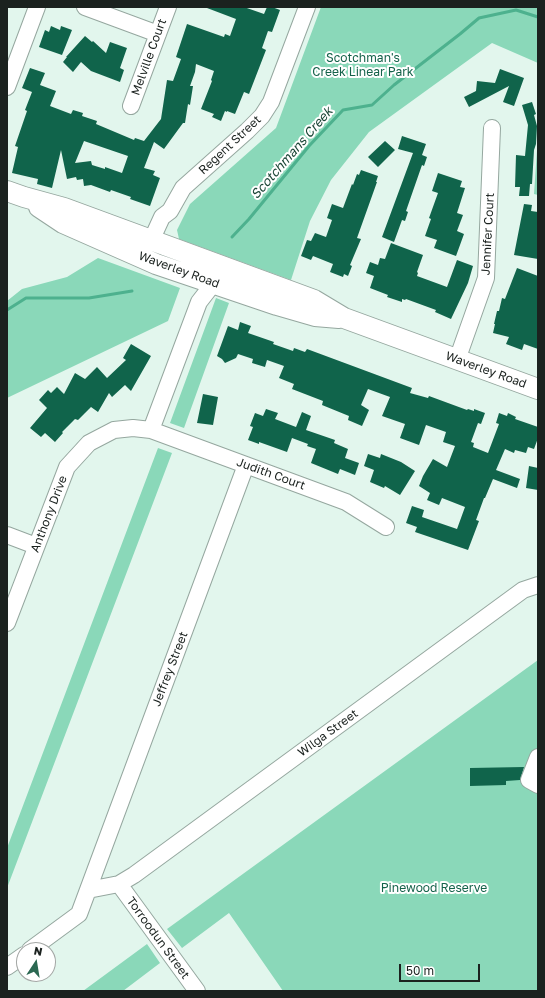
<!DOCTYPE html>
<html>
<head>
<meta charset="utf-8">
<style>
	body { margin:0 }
	#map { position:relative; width:545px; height:998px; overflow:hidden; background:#e2f6ed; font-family:"Golos Text",sans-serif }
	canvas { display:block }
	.frame { position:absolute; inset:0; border:8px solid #1b221f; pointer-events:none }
	.north { position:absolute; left:16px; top:942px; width:40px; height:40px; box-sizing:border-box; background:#fff; border:1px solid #a4a7a5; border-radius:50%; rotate:12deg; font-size:11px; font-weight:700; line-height:16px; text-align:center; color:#1b221f }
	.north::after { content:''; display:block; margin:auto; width:14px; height:18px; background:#2b6852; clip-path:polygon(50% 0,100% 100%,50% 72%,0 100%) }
	.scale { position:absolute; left:399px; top:964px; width:81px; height:18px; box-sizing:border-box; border:2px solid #1b221f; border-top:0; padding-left:5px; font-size:12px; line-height:14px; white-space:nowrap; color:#1b221f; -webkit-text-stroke:3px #fff; paint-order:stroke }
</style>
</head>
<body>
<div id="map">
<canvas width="545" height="998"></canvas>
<div class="frame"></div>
<div class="north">N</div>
<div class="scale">50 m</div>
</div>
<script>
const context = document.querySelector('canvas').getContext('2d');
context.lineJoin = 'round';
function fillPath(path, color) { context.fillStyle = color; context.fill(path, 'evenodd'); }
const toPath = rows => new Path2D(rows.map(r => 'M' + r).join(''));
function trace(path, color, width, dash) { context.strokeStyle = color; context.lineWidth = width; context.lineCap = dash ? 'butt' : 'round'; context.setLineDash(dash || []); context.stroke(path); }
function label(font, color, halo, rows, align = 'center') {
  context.font = font + ' "Golos Text",sans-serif'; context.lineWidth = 4; context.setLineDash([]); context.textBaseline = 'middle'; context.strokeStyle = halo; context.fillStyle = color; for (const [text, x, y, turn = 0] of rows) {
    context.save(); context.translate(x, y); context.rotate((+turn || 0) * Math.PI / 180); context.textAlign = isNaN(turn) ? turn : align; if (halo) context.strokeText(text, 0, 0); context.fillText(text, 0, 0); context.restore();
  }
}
fillPath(toPath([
	[321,7,538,7,538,63,492,43,369,132,331,180,310,221,291,280,179,239,177,230,190,204,276,128],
	[538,136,538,195,534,194],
	[98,258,180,288,168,321,7,398,7,301,22,289,67,277],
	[216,298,229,303,184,428,170,423],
	[158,448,172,453,7,888,7,848],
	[538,660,538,991,283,991,229,913,182,948,167,929],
	[147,944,160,963,123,991,83,991]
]), '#8ad8b9');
trace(toPath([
	[232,237,249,219,309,146,343,110,372,105,394,85,460,34,479,18,516,10,538,17],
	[7,310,26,298,89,298,132,291]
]), '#4db18e', 3);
fillPath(toPath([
	[207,7,244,7,264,14,267,7,272,7,280,10,272,32,268,31,262,48,266,50,249,94,244,92,235,114,227,111,227,112,225,111,221,121,212,117,214,114,201,109,212,81,211,80,214,71,196,64,195,72,190,86,193,86,190,105,188,104,185,123,183,123,164,149,154,142,144,168,155,171,153,175,160,178,150,206,130,199,131,197,111,190,110,192,91,185,84,186,83,179,77,180,76,177,67,179,61,150,52,188,37,184,38,179,12,173,18,147,15,146,27,111,25,110,32,92,22,88,30,68,45,73,40,85,56,91,50,106,71,114,73,110,83,113,82,116,97,121,96,124,134,140,135,138,144,141,161,119,167,80,173,81,181,59,176,57,187,24,224,37,225,34,230,36,236,19,207,8],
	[84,141,128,156,122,173,105,167,105,169,92,165,91,161,75,163],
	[51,26,60,30,61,26,72,30,62,55,39,47,45,30,49,32],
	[85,36,92,42,93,41,106,53,110,42,127,48,120,68,124,70,120,82,91,71,81,62,73,72,63,62,67,57,66,57],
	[500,69,524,78,514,106,503,102,509,86,469,107,464,97,476,91,477,81,495,83],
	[532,102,536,114,534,115,537,126,536,144,534,150,532,184,530,184,529,196,519,196,520,187,515,187,516,155,525,156,528,125,522,105],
	[402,136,426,144,422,155,427,157,424,166,422,165,406,211,408,212,405,221,402,220,394,242,382,237,413,153,398,149],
	[385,141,395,150,378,167,368,157],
	[361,170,378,176,376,182,377,182,357,238,361,239,350,265,352,266,348,276,344,274,343,277,330,272,333,264,313,256,311,260,301,256,307,240,311,241,315,233,326,237,332,220,327,218,332,204,343,208,352,184,353,185,357,174,359,175],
	[438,173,462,181,460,187,465,188,457,213,463,215,457,231,464,234,456,256,434,248,437,240,425,236,431,219,429,218,438,193,432,191],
	[524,204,532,205,531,211,538,212,538,259,514,255],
	[391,243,423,255,417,272,418,273,417,276,447,287,457,260,473,266,468,283,451,319,435,312,436,310,406,299,405,300,402,299,402,302,387,297,388,295,370,288,374,276,366,273,370,262,378,265,380,258,385,259],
	[517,268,538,276,538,349,524,344,522,350,506,344,509,337,493,333,495,324,494,324,497,311,499,311,502,298,505,299],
	[240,322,251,326,248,333,274,342,273,344,293,351,294,348,305,352,307,349,412,388,410,393,428,398,429,396,467,410,468,409,474,411,474,409,485,413,481,424,478,423,471,442,474,443,473,447,488,453,499,424,496,423,499,413,507,416,508,413,516,417,515,419,538,427,538,438,534,449,528,447,526,453,515,450,514,453,505,449,496,470,520,479,517,488,493,479,485,498,484,498,476,520,479,521,468,550,415,532,417,527,406,523,412,506,424,510,422,517,457,529,465,507,442,498,439,505,427,500,430,493,419,486,423,476,433,459,447,467,455,446,443,442,446,432,426,425,419,445,400,438,405,424,382,416,390,397,368,389,361,405,369,410,362,426,348,420,349,416,322,405,323,401,292,389,294,384,279,378,284,366,267,360,265,367,252,363,253,359,238,354,236,358,225,363,222,359,217,356,228,326,238,330],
	[131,344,151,356,131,391,125,385,112,397,109,393,98,412,91,407,78,420,75,419,62,432,63,433,55,442,45,433,41,437,30,428,47,408,39,400,48,390,51,393,57,387,64,394,75,373,85,379,97,367,107,378,126,360,123,358],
	[203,394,218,397,213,425,197,423],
	[266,409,278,413,275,419,296,427,302,412,311,416,306,430,335,440,334,443,348,449,345,458,359,463,355,475,340,469,338,474,311,463,316,449,307,446,308,444,292,438,287,452,259,442,259,444,248,440,253,427,250,426,255,413,263,416],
	[368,454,380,458,381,454,401,462,415,471,400,495,385,486,384,488,370,482,374,470,364,466],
	[529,466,538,468,538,490,526,488],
	[524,767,520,780,506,781,506,785,470,786,470,768]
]), '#10644b');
const minor = toPath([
	[85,7,158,34],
	[7,87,37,7],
	[131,106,168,7],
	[151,241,162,217,170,211,183,188,247,131,262,116,271,102,307,7],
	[457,360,486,278,492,128],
	[151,430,346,502,386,527],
	[7,535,36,546],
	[7,623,67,467,89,443,114,430,133,428,151,430,199,302,213,284],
	[538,757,529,780,538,785],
	[119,884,197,991],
	[88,890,119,884,134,875,523,590,538,585],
	[30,950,79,914,246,465],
	[7,967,24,955]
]);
const major = toPath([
	[7,191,24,197,64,208,314,300,344,318,538,389],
	[39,207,63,223,156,264,277,305,315,316,339,318]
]);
trace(minor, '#95a79f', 18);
trace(major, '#95a79f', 22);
trace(minor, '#fff', 16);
trace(major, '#fff', 20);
label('12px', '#1b221f', '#fff', [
	["Melville Court",149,57,-70],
	["Regent Street",230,145,-43],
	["Jennifer Court",488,234,-87],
	["Waverley Road",179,270,20],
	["Waverley Road",486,370,20],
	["Judith Court",271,474,20],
	["Anthony Drive",49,514,-69],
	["Jeffrey Street",170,669,-69],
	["Wilga Street",328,733,-36],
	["Torroodun Street",158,938,54]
]);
label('12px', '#14624a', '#fff', [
	["Scotchman's",363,58],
	["Creek Linear Park",363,72],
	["Pinewood Reserve",434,888]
]);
label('italic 13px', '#1b4637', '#fff', [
	["Scotchmans Creek",292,153,-49]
]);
</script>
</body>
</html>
